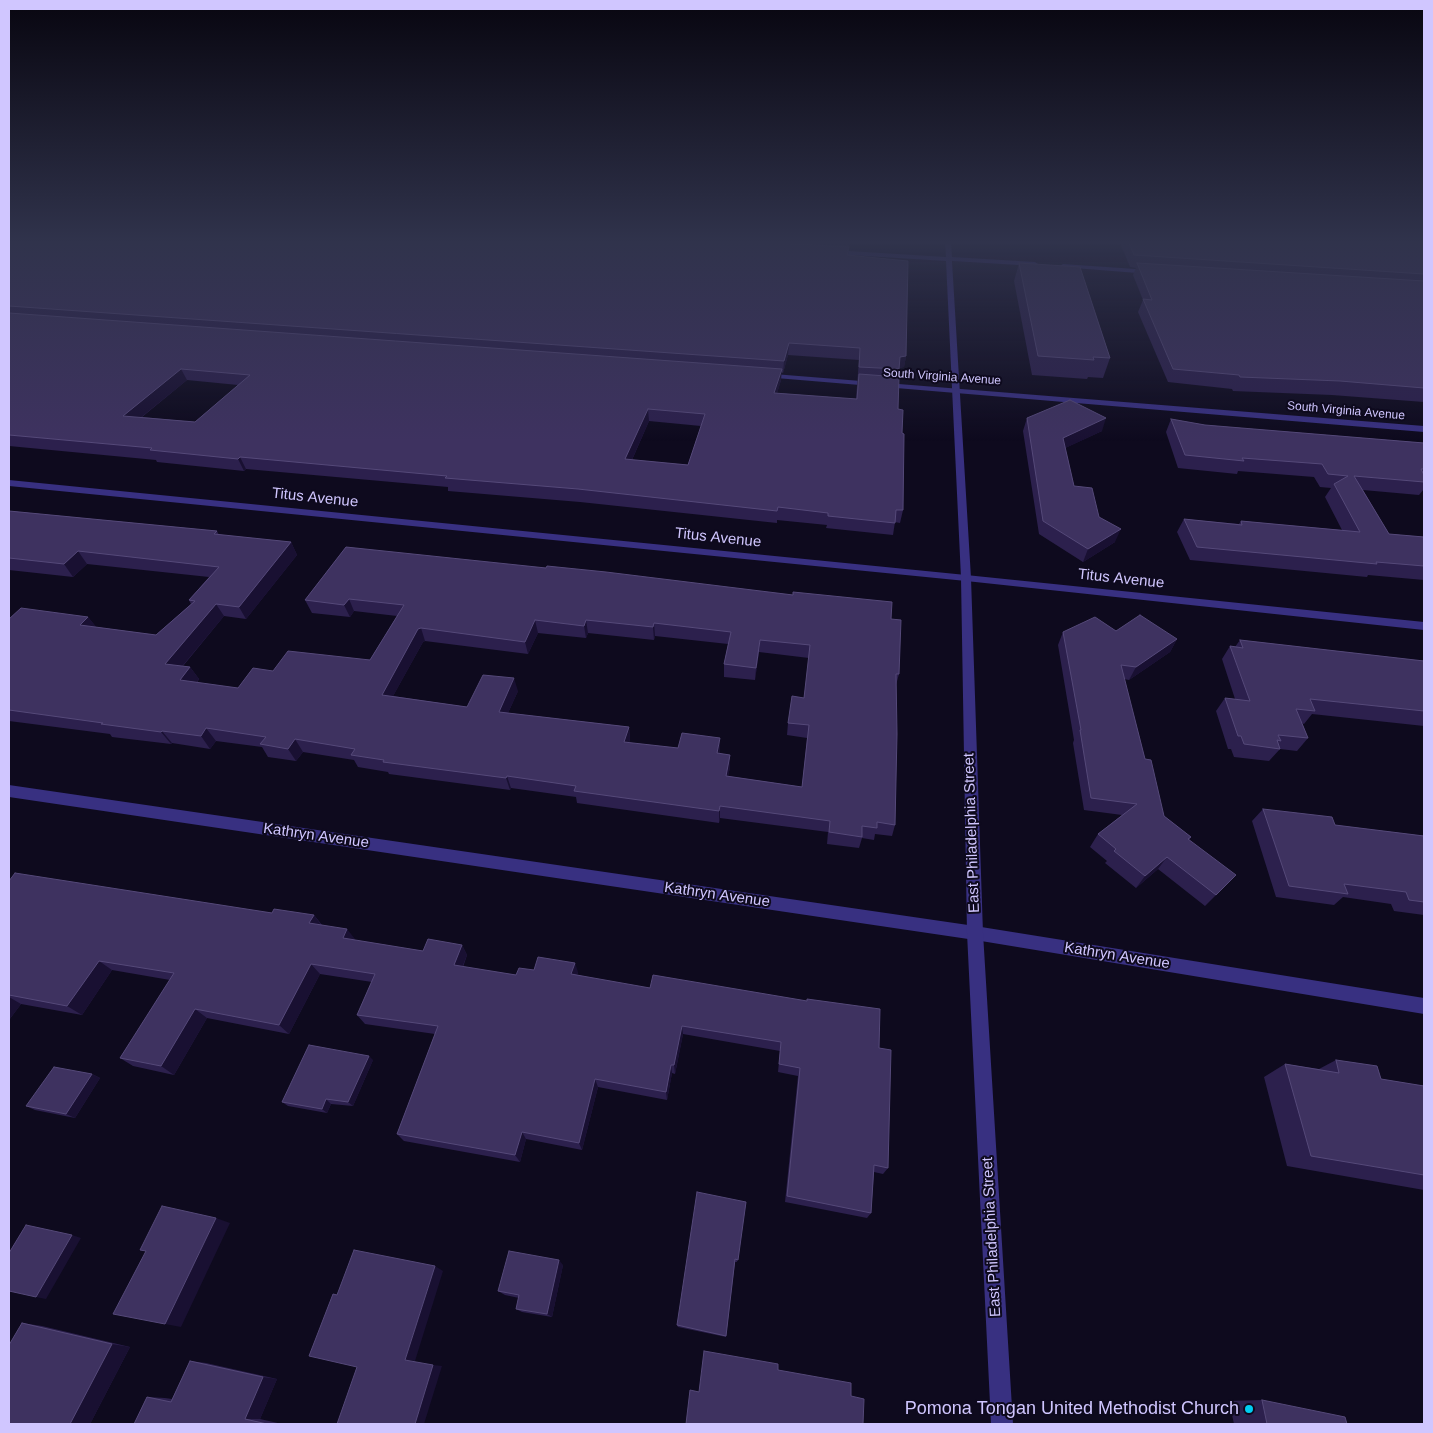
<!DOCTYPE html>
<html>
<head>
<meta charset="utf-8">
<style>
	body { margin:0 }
	#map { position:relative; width:1433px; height:1433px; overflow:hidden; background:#0e0a1e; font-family:Arial,sans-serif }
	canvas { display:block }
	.frame { position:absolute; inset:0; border:10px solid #d0c6ff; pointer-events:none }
</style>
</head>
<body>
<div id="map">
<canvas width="1433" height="1433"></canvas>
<div class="frame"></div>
</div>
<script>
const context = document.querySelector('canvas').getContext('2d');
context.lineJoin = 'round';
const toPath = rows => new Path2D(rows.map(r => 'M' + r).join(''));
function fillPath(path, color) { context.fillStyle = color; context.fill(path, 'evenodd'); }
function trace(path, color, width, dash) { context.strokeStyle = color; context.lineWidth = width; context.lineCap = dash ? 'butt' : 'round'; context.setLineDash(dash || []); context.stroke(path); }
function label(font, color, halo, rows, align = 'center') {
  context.font = font + ' Arial,sans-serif'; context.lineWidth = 4; context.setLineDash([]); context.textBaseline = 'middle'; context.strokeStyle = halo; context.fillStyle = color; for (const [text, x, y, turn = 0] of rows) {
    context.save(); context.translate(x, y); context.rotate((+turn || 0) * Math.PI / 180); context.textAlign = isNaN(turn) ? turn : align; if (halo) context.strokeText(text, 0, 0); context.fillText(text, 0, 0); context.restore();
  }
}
fillPath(toPath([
	[761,373,1424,426,1424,432,764,377,760,375,761,373],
	[9,480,966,575,1424,622,1424,630,966,581,9,486,9,480],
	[9,785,975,926,1424,998,1424,1014,975,940,9,797,9,785]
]), '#383081');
fillPath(toPath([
	[945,241,951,241,952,257,1035,262,1038,264,1035,266,952,261,971,578,983,933,1013,1424,991,1424,967,933,961,578,946,261,833,254,830,252,833,250,946,257,945,241],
	[1063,264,1150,270,1153,272,1150,274,1061,267,1060,266,1063,264]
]), '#383081');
fillPath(toPath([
	[9,241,850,241,848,255,906,356,904,367,899,368,898,377,898,409,902,433,903,510,900,523,895,522,893,535,826,528,827,525,777,520,777,523,580,502,448,491,448,487,246,469,244,471,157,462,156,460,9,446],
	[788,355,859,360,856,399,777,393,781,380,781,372,783,373],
	[187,380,238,385,195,422,142,417],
	[649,421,701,426,688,465,632,460],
	[1110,241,1424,241,1424,402,1332,395,1233,391,1232,389,1168,382,1138,312,1143,300,1133,275,1136,268,1130,267,1121,245,1112,244],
	[1019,263,1110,358,1103,378,1088,377,1087,379,1032,375,1014,281],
	[1027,418,1102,431,1065,448,1074,486,1099,517,1115,542,1083,562,1039,534,1023,431],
	[1171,419,1205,425,1424,443,1424,489,1419,495,1363,490,1389,534,1424,537,1424,580,1368,575,1367,577,1190,560,1177,532,1184,519,1239,524,1241,521,1342,530,1325,497,1331,488,1320,487,1314,477,1238,471,1237,474,1178,468,1166,432],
	[9,511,217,531,219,535,291,542,297,555,246,619,224,616,183,666,190,667,199,679,197,683,238,688,273,671,370,660,397,616,354,611,350,617,312,613,305,600,346,547,891,619,899,674,896,685,895,825,892,836,875,834,874,840,862,838,859,848,827,844,828,832,720,818,719,823,577,803,576,797,511,788,510,790,389,774,388,772,358,767,354,760,303,752,296,761,268,757,262,747,216,741,210,749,172,743,171,744,112,737,110,734,9,721,9,619,88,617,96,627,156,635,191,604,189,600,209,577,87,564,73,577,9,570],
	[538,633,586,638,588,633,654,640,655,636,728,644,724,664,724,677,755,680,759,652,809,658,804,698,788,723,787,735,807,738,802,787,728,776,730,767,730,755,719,754,720,750,678,748,629,743,630,739,629,727,508,713,518,691,467,707,393,696,423,642,425,641,528,654],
	[1063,632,1177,639,1170,652,1129,680,1124,679,1145,759,1164,816,1191,837,1189,840,1224,887,1205,906,1158,869,1136,888,1105,863,1107,861,1090,847,1098,834,1122,815,1084,810,1073,743,1074,740,1058,645],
	[1240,640,1424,661,1424,726,1312,714,1304,724,1302,723,1308,738,1297,751,1280,749,1269,761,1234,757,1231,749,1228,749,1216,711,1225,698,1235,699,1222,659,1230,646,1235,647],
	[1263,809,1335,825,1424,836,1424,915,1394,911,1391,904,1343,897,1334,905,1276,897,1252,821],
	[9,881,272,913,314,915,322,925,354,940,423,951,462,945,467,955,463,967,516,975,534,970,578,972,577,975,879,1048,888,1168,883,1174,874,1172,871,1213,867,1218,785,1202,798,1076,778,1072,780,1051,683,1034,675,1074,672,1073,667,1100,598,1087,582,1150,526,1139,520,1162,404,1141,397,1134,435,1034,365,1024,357,1015,372,982,320,974,289,1034,207,1018,174,1075,133,1066,120,1058,170,980,112,970,82,1015,21,1004,9,1020],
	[373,1060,353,1106,331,1104,327,1113,288,1106,282,1102],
	[1336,1060,1381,1079,1424,1086,1424,1190,1287,1166,1264,1077,1285,1064,1319,1069],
	[92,1074,100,1078,75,1118,35,1110,26,1106],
	[746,1202,737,1262,735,1262,726,1337,678,1327,677,1325],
	[563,1265,552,1317,522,1312,516,1309,519,1298,505,1295,498,1291],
	[22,1323,42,1326,130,1347,90,1424,9,1424],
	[190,1361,206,1363,277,1379,260,1419,282,1424,134,1424,147,1397,165,1398,172,1399],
	[1262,1400,1347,1424,1234,1424,1229,1401]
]), '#2c204d');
fillPath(toPath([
	[789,343,788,355,783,373,784,361],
	[906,356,904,367,898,368,900,357],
	[181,369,187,380,129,427,123,416],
	[782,369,781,380,774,404,774,393],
	[648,409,649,421,627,471,625,459],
	[1106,418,1102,431,1059,451,1063,438],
	[240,457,246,469,244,471,238,459],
	[1121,529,1115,542,1083,562,1088,549],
	[291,542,297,555,246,619,239,607],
	[78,551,87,564,73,577,64,564],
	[349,599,354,611,350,617,344,605],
	[216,604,224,616,174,676,165,664],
	[88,617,98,629,80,625],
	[535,620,538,633,528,654,525,642],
	[586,620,588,633,586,638,584,626],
	[654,623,655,636,654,640,653,627],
	[421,628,425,641,423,642,387,707,382,695,418,629],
	[1177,639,1170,652,1129,680,1136,667],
	[760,640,759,652,755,680,756,668],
	[190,667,199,679,189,693,180,680],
	[514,678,518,691,503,724,499,712],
	[629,727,630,739,626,754,624,742],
	[206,728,216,741,210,749,201,736],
	[162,731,172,743,171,744,161,732],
	[720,738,720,750,717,765,717,753],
	[295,739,303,752,296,761,288,749],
	[730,755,730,767,726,788,726,776],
	[507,776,511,788,510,790,506,778],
	[720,806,720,818,719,823,719,811],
	[1167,857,1158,869,1136,888,1145,876],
	[314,915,322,926,309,923],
	[347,929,355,939,350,948,343,938],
	[462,945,467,955,459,975,454,965],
	[99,961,112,970,82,1015,67,1006],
	[575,963,578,972,574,984,571,974],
	[311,964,320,974,289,1034,279,1025],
	[9,997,21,1004,9,1020],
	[195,1009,207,1018,174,1075,161,1066],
	[682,1026,683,1034,675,1074,674,1065],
	[369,1056,373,1060,353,1106,348,1102],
	[671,1065,672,1073,667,1100,666,1092],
	[92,1074,100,1078,75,1118,66,1114],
	[595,1079,598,1087,582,1150,579,1143],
	[326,1099,331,1104,327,1113,322,1109],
	[522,1132,526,1139,520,1162,515,1155],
	[216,1218,230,1223,181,1327,165,1324],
	[72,1235,81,1238,46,1299,36,1297],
	[559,1260,563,1265,552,1317,547,1314],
	[435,1266,443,1271,415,1361,405,1360],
	[112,1344,130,1347,90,1424,70,1424],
	[433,1365,442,1366,424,1424,415,1424],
	[263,1377,277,1379,260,1419,245,1419]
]), '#191032');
const building = toPath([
	[9,241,743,241,849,247,847,255,908,261,906,356,900,357,899,369,859,367,860,348,789,343,784,361,9,306,9,241],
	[1128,241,1424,241,1424,274,1134,255,1128,241],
	[1019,263,1080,267,1110,358,1093,357,1094,360,1038,356,1019,263],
	[1137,263,1424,281,1424,388,1340,381,1240,377,1239,375,1173,369,1143,299,1152,300,1137,263],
	[9,313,782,369,774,393,857,399,859,374,899,377,898,409,903,410,902,433,904,434,903,510,896,510,895,523,828,516,828,513,778,507,777,511,578,489,445,478,447,476,240,457,238,459,150,450,152,448,9,435,9,313],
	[181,369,250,375,195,422,123,416,181,369],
	[648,409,705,414,688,465,625,459,648,409],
	[1070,400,1106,418,1063,438,1074,486,1092,488,1099,517,1121,529,1088,549,1043,521,1027,418,1070,400],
	[1171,419,1205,425,1424,443,1424,469,1421,469,1424,475,1424,482,1354,476,1389,534,1424,537,1424,566,1376,562,1377,564,1197,547,1184,519,1242,525,1241,521,1360,532,1334,484,1348,476,1328,474,1322,464,1242,458,1244,461,1185,455,1171,419],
	[9,511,217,531,214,534,291,542,239,607,216,604,165,664,190,667,180,680,238,688,253,668,273,671,288,651,370,660,404,605,349,599,344,605,305,600,346,547,546,568,547,566,606,572,793,595,793,592,892,602,891,619,901,620,899,674,896,674,897,734,895,825,877,822,877,828,862,826,862,837,829,832,830,821,720,806,719,811,574,791,576,786,507,776,506,778,383,762,384,760,351,755,355,749,295,739,288,749,260,744,266,737,206,728,201,736,162,731,161,732,101,724,103,723,9,710,9,619,21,608,88,617,80,625,156,635,195,601,189,600,219,567,78,551,64,564,9,558,9,511],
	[535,620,584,626,586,620,653,627,654,623,731,632,724,664,756,668,760,640,810,645,804,698,792,696,788,723,809,725,802,787,726,776,730,755,717,753,720,738,682,733,678,748,624,742,629,727,499,712,514,678,483,675,467,707,382,695,418,629,421,628,525,642,535,620],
	[1140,615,1177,639,1136,667,1121,665,1145,759,1151,760,1164,816,1191,837,1188,839,1236,875,1216,895,1167,857,1145,876,1114,851,1116,849,1098,834,1137,804,1091,798,1080,730,1081,730,1063,632,1095,617,1116,631,1140,615],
	[1240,640,1424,661,1424,711,1310,699,1315,711,1296,709,1308,738,1278,735,1281,741,1277,740,1280,749,1244,744,1241,736,1238,736,1225,698,1250,701,1230,646,1243,648,1240,640],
	[1263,809,1332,817,1335,825,1424,836,1424,902,1409,900,1406,892,1344,884,1348,894,1289,886,1263,809],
	[15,873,272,913,274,909,314,915,309,923,347,929,343,938,423,951,428,939,462,945,454,965,516,975,519,968,534,970,538,957,575,963,571,974,650,988,653,975,807,1001,807,999,880,1009,879,1048,891,1050,888,1168,874,1165,871,1213,787,1196,800,1068,779,1064,781,1042,682,1026,674,1065,671,1065,666,1092,595,1079,579,1143,522,1132,515,1155,397,1134,438,1026,357,1015,375,974,311,964,279,1025,195,1009,161,1066,120,1058,174,973,99,961,67,1006,9,995,9,881,15,873],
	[309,1045,369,1056,348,1102,326,1099,322,1109,282,1102,309,1045],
	[1336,1060,1377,1066,1381,1079,1424,1086,1424,1175,1311,1156,1285,1064,1339,1073,1336,1060],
	[54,1067,92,1074,66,1114,26,1106,54,1067],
	[697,1192,746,1202,738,1260,735,1259,726,1336,677,1325,697,1192],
	[162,1206,216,1218,165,1324,113,1314,146,1251,140,1250,162,1206],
	[26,1225,72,1235,36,1297,9,1291,9,1253,26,1225],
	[354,1250,435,1266,405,1360,433,1365,415,1424,337,1424,357,1367,309,1356,333,1294,337,1295,354,1250],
	[509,1251,559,1260,547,1314,516,1309,519,1295,498,1291,509,1251],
	[22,1323,112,1344,70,1424,9,1424,9,1345,22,1323],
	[704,1351,778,1364,778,1370,851,1383,851,1396,864,1399,863,1424,686,1424,690,1390,699,1392,704,1351],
	[190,1361,263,1377,245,1419,267,1424,134,1424,147,1397,171,1402,190,1361],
	[1262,1400,1345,1417,1347,1424,1267,1424,1262,1400]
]);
fillPath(building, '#3e3260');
trace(building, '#554979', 1);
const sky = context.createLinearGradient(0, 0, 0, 441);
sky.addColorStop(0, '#080610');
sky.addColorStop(0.55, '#30334c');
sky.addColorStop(1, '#30334c00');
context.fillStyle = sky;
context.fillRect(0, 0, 1433, 441);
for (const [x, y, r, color] of [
	[1249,1409,5,"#00ccf1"]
]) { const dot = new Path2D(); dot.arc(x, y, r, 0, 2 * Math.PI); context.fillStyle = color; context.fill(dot); trace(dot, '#0e0a1e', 2); }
label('12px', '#d0c6ff', '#0e0a1e', [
	["South Virginia Avenue",942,377,4],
	["South Virginia Avenue",1346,411,5]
]);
label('15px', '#d0c6ff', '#0e0a1e', [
	["Titus Avenue",315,498,6],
	["Titus Avenue",718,538,6],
	["Titus Avenue",1121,579,6],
	["East Philadelphia Street",972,833,-92],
	["Kathryn Avenue",316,836,8],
	["Kathryn Avenue",717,895,8],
	["Kathryn Avenue",1117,956,9],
	["East Philadelphia Street",992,1237,-93]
]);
label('18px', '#d0c6ff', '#0e0a1e', [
	["Pomona Tongan United Methodist Church",1239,1409]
], 'right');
</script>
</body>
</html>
